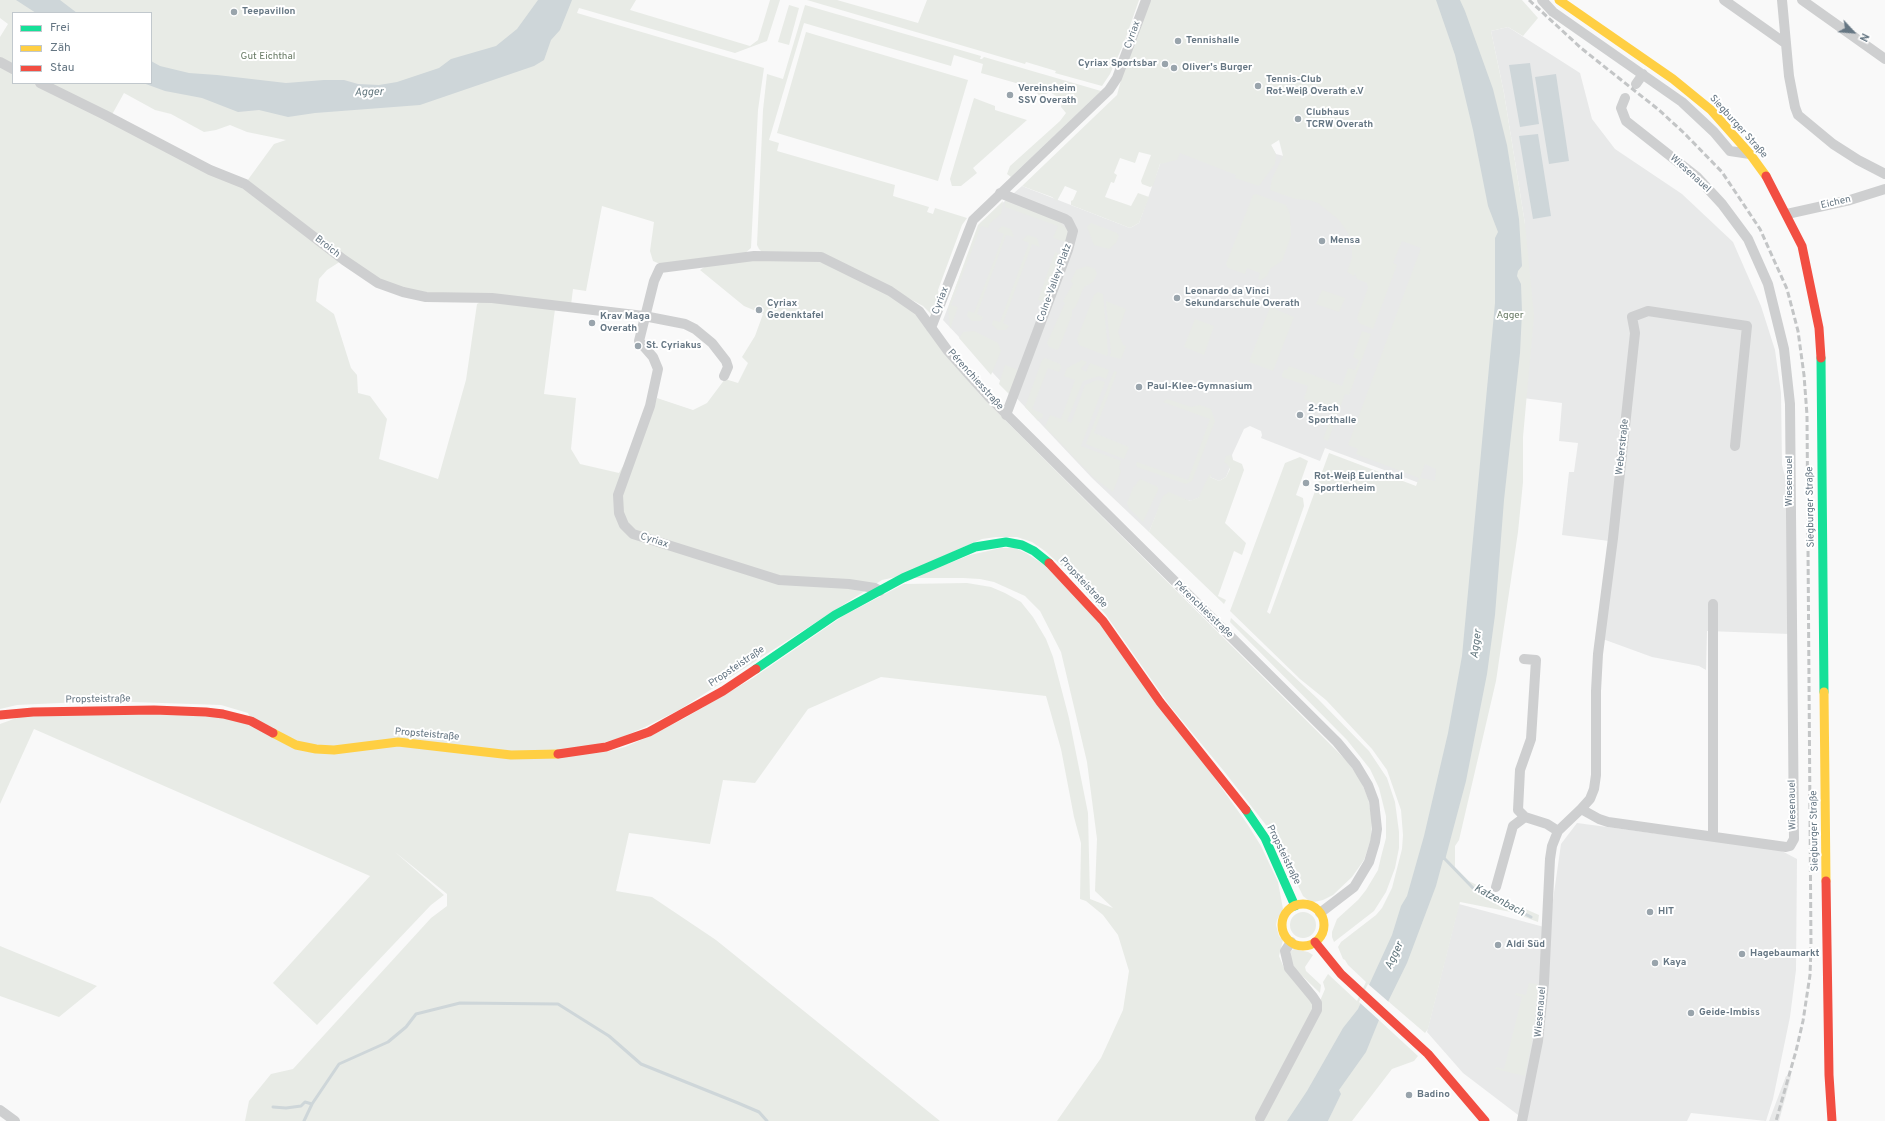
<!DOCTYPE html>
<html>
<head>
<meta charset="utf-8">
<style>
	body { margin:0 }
	#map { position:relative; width:1885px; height:1121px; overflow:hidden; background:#f9f9f9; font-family:Overpass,sans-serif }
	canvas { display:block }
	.legend { position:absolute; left:12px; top:12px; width:140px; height:72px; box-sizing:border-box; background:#fff; border:1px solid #c1c8cd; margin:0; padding:5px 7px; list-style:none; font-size:12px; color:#657683 }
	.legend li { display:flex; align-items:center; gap:8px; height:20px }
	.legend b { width:20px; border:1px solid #c1c8cd }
	.north { position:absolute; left:1833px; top:12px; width:40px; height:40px; -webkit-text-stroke:3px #fff; paint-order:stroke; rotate:116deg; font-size:11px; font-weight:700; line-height:16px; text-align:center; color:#657683 }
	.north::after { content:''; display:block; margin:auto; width:14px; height:18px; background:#657683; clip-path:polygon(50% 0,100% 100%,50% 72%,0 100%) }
</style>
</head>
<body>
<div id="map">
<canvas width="1885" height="1121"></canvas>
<ul class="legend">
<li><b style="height:5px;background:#16e098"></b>Frei</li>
<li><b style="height:5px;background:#ffcf43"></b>Zäh</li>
<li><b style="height:5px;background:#f24e42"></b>Stau</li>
</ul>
<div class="north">N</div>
</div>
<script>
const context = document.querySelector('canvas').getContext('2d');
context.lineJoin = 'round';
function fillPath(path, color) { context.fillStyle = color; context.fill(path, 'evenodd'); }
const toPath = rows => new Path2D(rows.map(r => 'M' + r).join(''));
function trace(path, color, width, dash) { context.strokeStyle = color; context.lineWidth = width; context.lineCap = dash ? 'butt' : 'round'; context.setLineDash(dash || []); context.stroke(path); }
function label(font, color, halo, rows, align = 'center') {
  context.font = font + ' Overpass,sans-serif'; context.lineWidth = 4; context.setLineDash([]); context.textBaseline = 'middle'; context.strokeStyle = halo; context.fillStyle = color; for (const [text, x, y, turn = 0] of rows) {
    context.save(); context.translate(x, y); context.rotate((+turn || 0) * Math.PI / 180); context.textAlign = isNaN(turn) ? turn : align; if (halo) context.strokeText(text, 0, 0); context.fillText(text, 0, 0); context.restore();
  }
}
fillPath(toPath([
	[1508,27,1580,73,1592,119,1615,149,1682,194,1733,242,1761,306,1775,350,1781,393,1782,465,1786,480,1790,634,1707,631,1706,670,1699,666,1652,657,1600,638,1609,541,1562,535,1569,472,1574,472,1578,443,1559,441,1562,403,1515,397,1525,224,1504,93,1491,31],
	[1271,145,1276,154,1284,156,1422,197,1449,494,1325,448,1320,461,1261,438,1262,435,1261,431,1250,426,1244,429,1232,455,1233,460,1226,477,1219,481,1210,477,1211,474,1200,497,1191,501,1164,496,1149,532,1092,478,943,320,980,223,1022,186,1130,228,1139,223,1160,164,1178,151],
	[1577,823,1780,850,1797,859,1796,970,1790,1017,1773,1099,1766,1121,1691,1113,1687,1121,1526,1121,1463,1073,1427,1032,1459,904,1544,927,1552,907,1561,844],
	[1786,1076,1791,1077,1779,1121,1769,1121]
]), '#e8e9e9');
fillPath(toPath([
	[0,0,636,0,630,10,750,46,758,40,770,0,780,0,767,41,735,53,579,8,577,13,764,68,758,110,751,248,744,254,660,264,653,261,650,251,654,222,602,206,586,291,573,289,571,305,477,294,424,293,403,290,378,279,346,258,247,181,274,144,286,140,247,132,230,125,216,130,204,132,171,114,155,110,124,93,109,120,243,188,341,261,327,270,319,279,316,301,334,314,351,368,357,375,358,393,370,396,387,419,379,459,438,479,466,380,477,304,482,301,490,300,555,309,544,394,576,398,571,449,580,464,619,473,650,419,657,398,693,410,707,403,725,379,738,383,748,363,742,357,755,336,763,314,744,306,700,270,709,264,753,259,818,260,889,294,916,313,932,337,981,396,1346,760,1360,779,1368,798,1372,819,1371,839,1364,860,1352,877,1333,895,1323,900,1314,902,1308,900,1303,896,1273,834,1223,770,1170,706,1106,615,1064,568,1045,551,1032,542,1017,537,996,537,982,539,896,577,882,580,679,710,645,727,620,738,565,753,605,752,625,747,650,736,683,719,753,678,843,616,904,584,967,583,991,587,1005,593,1021,602,1033,617,1046,639,1053,657,1069,718,1088,813,1090,899,1113,908,1095,891,1097,839,1087,762,1061,652,1040,611,1025,596,994,582,980,579,963,578,914,578,914,577,970,555,1001,548,1015,548,1026,553,1046,566,1066,585,1108,632,1156,703,1204,763,1248,825,1261,846,1278,882,1283,909,1277,920,1276,925,1279,936,1283,940,1279,956,1284,968,1311,1001,1320,1009,1320,1001,1325,989,1323,982,1328,974,1357,1001,1366,982,1348,965,1345,960,1343,959,1338,947,1341,942,1376,915,1382,908,1392,888,1402,849,1403,835,1401,810,1387,770,1372,749,1326,700,1300,679,1230,611,1285,463,1300,457,1308,461,1296,495,1303,498,1304,506,1267,612,1270,614,1329,453,1416,486,1419,478,1356,454,1358,449,1348,445,1421,248,1402,241,1393,263,1397,265,1373,329,1359,323,1357,318,1368,288,1367,283,1357,279,1355,273,1354,276,1347,272,1352,258,1352,245,1348,233,1339,220,1318,203,1309,200,1295,199,1270,190,1272,179,1283,156,1279,140,1271,145,1276,154,1275,164,1259,186,1235,178,1236,175,1180,153,1177,160,1160,164,1153,186,1150,187,1142,184,1141,181,1151,155,1139,152,1135,163,1120,158,1114,173,1117,175,1114,183,1111,182,1105,197,1131,206,1138,193,1149,197,1139,223,1130,228,1071,205,1071,201,1073,200,1077,191,1065,186,1057,201,1052,197,1022,186,1117,95,1125,65,1149,0,1522,0,1538,18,1523,36,1508,27,1491,31,1504,93,1525,224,1534,316,1523,437,1523,482,1518,532,1496,681,1459,840,1455,846,1455,867,1469,881,1509,902,1539,915,1538,922,1511,912,1460,902,1428,1029,1425,1033,1389,1002,1380,1021,1418,1056,1414,1061,1392,1069,1352,1121,1328,1121,1340,1093,1331,1109,1327,1121,1057,1121,1101,1058,1123,1010,1129,971,1118,935,1103,915,1086,901,1080,899,1081,843,1074,817,1061,749,1046,696,881,677,808,709,755,783,723,780,710,844,629,833,616,891,652,897,716,940,940,1121,245,1121,249,1101,271,1074,293,1069,431,918,447,906,447,894,395,852,444,895,431,905,317,1025,273,983,370,876,34,729,0,804,0,724,33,712,154,710,206,712,251,720,248,713,221,705,103,701,17,705,0,709,0,37,8,24,0,18],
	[13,13,151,13,151,83,13,83],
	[1425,464,1436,469,1435,481,1420,478],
	[807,0,837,0,918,23,927,0,1139,0,1124,43,1110,74,1102,86,1055,73,1056,71,1026,62,1025,64],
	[789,5,799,8,789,45,778,42],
	[805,5,981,56,980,59,982,59,984,57,1101,91,1011,177,1007,174,1010,166,1060,121,1066,113,1061,107,1062,100,1050,92,1040,97,1037,93,1037,89,981,73,983,64,954,55,951,66,804,23,769,140,779,143,777,151,895,185,893,196,929,207,927,212,933,214,935,208,967,218,962,225,938,290,939,295,933,312,931,314,923,306,851,267,763,253,759,249,757,245,763,110,767,74,783,79],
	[806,32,968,80,938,181,777,133],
	[974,98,995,106,995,110,1027,120,973,168,977,173,961,186,952,186,950,179],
	[1256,194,1286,205,1290,214,1291,236,1282,261,1270,269,1267,276,1261,280,1258,279,1260,273,1247,268,1245,274,1228,268,1226,264,1253,195],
	[1003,201,1001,214,990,223,988,228,981,226,951,305,958,307,950,329,948,308,978,225],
	[1005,201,1056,219,1067,229,1068,235,1066,242,1053,238,1058,226,1005,207],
	[1091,223,1117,233,1119,236,1116,243,1109,249,1094,245,1087,227],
	[1002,226,1011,229,1014,237,1006,235,977,314,983,317,981,321,972,321,967,316,968,311,974,313,1004,234,997,231],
	[1028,235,1037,238,1040,247,1032,244,1003,323,1009,326,1006,330,998,330,992,325,993,320,1000,322,1029,243,1022,240],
	[1055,252,1060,254,1043,302,1038,300],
	[1087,266,1095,269,1097,274,1093,282,1084,287,1076,306,1072,310,1072,315,1059,348,1057,350,1049,347,1047,343,1065,303,1063,301,1073,284,1071,281,1076,270],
	[1322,290,1345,298,1339,312,1316,304],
	[1098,292,1103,294,1108,353,1107,356,1079,345,1077,339,1094,295],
	[1106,301,1126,309,1118,332,1123,345,1126,346,1121,359,1109,356,1111,353],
	[1270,307,1294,317,1273,371,1249,362],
	[1195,319,1214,326,1204,355,1184,347],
	[974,331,998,343,1001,351,991,375,959,338,963,332],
	[1362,331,1371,334,1349,395,1345,394,1328,441,1323,439,1334,410,1304,399,1308,386,1282,377,1282,374,1284,370,1287,370,1289,366,1342,386,1348,368,1355,370,1359,360,1353,357],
	[1045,358,1060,364,1061,367,1059,372,1048,368,1032,409,1043,414,1042,419,1040,418,1038,421,1025,407,1042,360],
	[1082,360,1087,362,1081,369,1086,372,1090,363,1109,370,1106,379,1099,376,1083,381,1067,421,1071,423,1085,385,1097,380,1105,382,1081,446,1121,461,1119,468,1121,471,1113,492,1093,477,1045,427,1050,415,1061,419,1075,380,1064,376,1067,368],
	[1005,365,1018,370,1009,394,999,384],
	[1114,371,1117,372,1094,433,1129,447,1124,459,1086,444],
	[1167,399,1191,407,1200,405,1211,409,1215,421,1192,481,1186,484,1137,467,1136,464,1137,462,1188,480,1210,419,1163,402],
	[1231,455,1233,460,1242,464,1244,470,1225,523,1246,543,1242,555,1234,551,1218,596,1226,600,1224,604,1149,532,1163,496,1169,492,1190,501,1199,497,1209,475,1212,474,1210,477,1219,481,1226,477,1230,469,1228,465,1224,462,1226,456],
	[1140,479,1158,487,1158,490,1143,522,1129,508,1127,503,1133,488],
	[1231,618,1318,699,1369,751,1387,778,1395,802,1399,832,1399,848,1395,868,1386,892,1374,911,1334,942,1332,937,1332,932,1337,919,1358,900,1366,890,1378,870,1381,857,1386,838,1386,816,1379,788,1370,769,1347,740,1230,622],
	'1290 925a13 13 0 1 1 26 0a13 13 0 1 1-26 0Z',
	[0,946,97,986,59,1017,0,996],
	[1294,949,1308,952,1313,955,1305,967,1306,971,1321,985,1320,993,1293,967,1289,955,1291,951],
	[1529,983,1537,984,1538,986,1533,1036,1525,1076,1495,1069,1496,1067,1504,1069,1522,997,1515,995,1516,993,1526,995]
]), '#e8ebe6');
fillPath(toPath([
	[16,0,60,0,77,13,36,13],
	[538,0,572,0,560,30,551,40,544,60,534,66,420,105,315,113,288,117,259,110,238,112,202,98,165,91,143,83,151,83,151,61,160,66,189,73,217,75,286,83,324,80,344,80,358,84,379,85,397,82,439,68,451,59,496,46,517,29],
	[1436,0,1460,0,1465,11,1493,89,1507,145,1519,219,1522,266,1518,271,1517,276,1521,284,1522,312,1520,353,1504,500,1495,615,1487,674,1466,781,1445,860,1443,860,1436,886,1407,963,1379,1020,1366,1052,1339,1090,1341,1094,1328,1121,1287,1121,1307,1091,1343,1028,1358,1009,1392,935,1401,906,1407,896,1424,836,1448,733,1462,656,1495,303,1495,238,1498,232,1488,206,1473,130,1455,55],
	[1530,63,1539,124,1520,127,1509,65],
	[1556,74,1569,161,1549,164,1535,77],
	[1538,134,1551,216,1533,219,1519,136]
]), '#ced6d9');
fillPath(toPath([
	[1368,984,1390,1003,1380,1021,1359,1002]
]), '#f9f9f9');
trace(toPath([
	[1443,857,1473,888,1531,917],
	[273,1107,286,1108,301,1106,305,1102,312,1104,339,1064,388,1042,406,1027,416,1014,460,1003,558,1004,609,1036,641,1064,738,1103,759,1112,767,1121],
	[304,1121,312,1104]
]), '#ced6d9', 3);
trace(toPath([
	[1542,0,1553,12,1682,102,1714,132,1730,151,1750,154],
	[1724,0,1785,43],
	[1782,0,1789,76,1795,107,1798,115,1833,144,1858,160,1885,174],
	[1802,0,1885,59],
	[0,62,13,69],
	[40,83,105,115,210,170,245,184,344,260,378,283,403,292,426,297,492,298,644,316,685,324,695,329,712,343,726,361,728,367,724,376],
	[1636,84,1643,74],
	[1000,193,1065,219,1068,221,1073,231,1068,250,1006,415],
	[1787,214,1850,200,1885,189],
	[931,328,973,220,1109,90,1117,78,1146,0],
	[880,591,875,588,849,584,779,580,633,534,624,525,619,513,618,495,650,406,658,369,653,357,639,341,654,281,660,268,754,256,821,257,890,291,919,311,948,351,988,396,1337,742,1356,765,1368,785,1374,801,1377,829,1375,842,1369,862,1354,887,1320,913],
	[1524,659,1536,660,1531,739,1520,770,1518,810,1525,817,1547,824,1558,831],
	[1581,809,1590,799,1594,789,1596,775,1596,691,1598,654,1613,538,1635,333,1632,317,1648,311,1747,326,1735,446],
	[1713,835,1713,604],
	[1496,887,1513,826,1525,817],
	[0,1110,15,1121],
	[1260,1118,1317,1010,1317,1003,1313,997,1289,968,1285,951,1291,942],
	[1522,1121,1538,1041,1544,983,1550,859,1552,846,1558,831,1581,809,1599,819,1608,822,1786,847,1790,846,1794,839,1790,404,1784,349,1768,284,1748,239,1722,204,1697,177,1626,121,1621,108,1625,98]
]), '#cecfd0', 10);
trace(toPath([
	[1821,358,1824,692],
	[756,669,835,615,903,578,975,547,1006,542,1022,545,1034,551,1049,563],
	[1246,810,1265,838,1295,906]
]), '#16e098', 9);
trace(toPath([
	[1559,0,1673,79,1711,110,1750,154,1766,176],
	[1824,692,1826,881],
	[273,733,296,745,316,749,334,750,398,742,511,755,558,754],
	'1282 925a21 21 0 1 1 42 0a21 21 0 1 1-42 0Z'
]), '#ffcf43', 9);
trace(toPath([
	[1766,176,1802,246,1819,328,1821,358],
	[1049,563,1103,621,1160,702,1246,810],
	[0,715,33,712,154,710,206,712,223,714,251,721,273,733],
	[558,754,606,747,649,732,723,691,756,669],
	[1826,881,1829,1075,1832,1121],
	[1315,942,1341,974,1428,1054,1485,1121]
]), '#f24e42', 9);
trace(toPath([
	[1529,0,1581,48,1659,110,1684,133,1722,172,1760,229,1787,289,1798,331,1804,375,1807,415,1811,947,1810,975,1803,1021,1796,1051,1776,1121]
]), '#c3c5c6', 3, [6, 3]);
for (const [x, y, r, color] of [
	[234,12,4,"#99a4ac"],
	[1178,41,4,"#99a4ac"],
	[1165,64,4,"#99a4ac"],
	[1174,68,4,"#99a4ac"],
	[1258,86,4,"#99a4ac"],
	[1010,95,4,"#99a4ac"],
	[1298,119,4,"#99a4ac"],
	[1322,241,4,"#99a4ac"],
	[1177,298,4,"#99a4ac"],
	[759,310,4,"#99a4ac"],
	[592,323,4,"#99a4ac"],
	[638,346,4,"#99a4ac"],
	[1139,387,4,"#99a4ac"],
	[1300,415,4,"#99a4ac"],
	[1306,483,4,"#99a4ac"],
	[1650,912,4,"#99a4ac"],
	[1498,945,4,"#99a4ac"],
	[1742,954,4,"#99a4ac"],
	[1655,963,4,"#99a4ac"],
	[1691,1013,4,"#99a4ac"],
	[1409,1095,4,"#99a4ac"]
]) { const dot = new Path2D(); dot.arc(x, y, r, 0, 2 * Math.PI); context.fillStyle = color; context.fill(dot); trace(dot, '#fff', 1.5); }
label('bold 10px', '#657683', '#fff', [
	["Teepavillon",242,12],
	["Tennishalle",1186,41],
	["Cyriax Sportsbar",1157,64,"right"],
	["Oliver's Burger",1182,68],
	["Tennis-Club",1266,80],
	["Rot-Weiß Overath e.V",1266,92],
	["Vereinsheim",1018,89],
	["SSV Overath",1018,101],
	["Clubhaus",1306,113],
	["TCRW Overath",1306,125],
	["Mensa",1330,241],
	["Leonardo da Vinci",1185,292],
	["Sekundarschule Overath",1185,304],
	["Cyriax",767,304],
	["Gedenktafel",767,316],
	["Krav Maga",600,317],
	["Overath",600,329],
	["St. Cyriakus",646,346],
	["Paul-Klee-Gymnasium",1147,387],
	["2-fach",1308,409],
	["Sporthalle",1308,421],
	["Rot-Weiß Eulenthal",1314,477],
	["Sportlerheim",1314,489],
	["HIT",1658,912],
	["Aldi Süd",1506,945],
	["Hagebaumarkt",1750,954],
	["Kaya",1663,963],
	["Geide-Imbiss",1699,1013],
	["Badino",1417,1095]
], 'left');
label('10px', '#657683', '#fff', [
	["Cyriax",1133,35,-70],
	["Siegburger Straße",1738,127,48],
	["Wiesenauel",1690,174,42],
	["Eichen",1836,203,-13],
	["Broich",327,247,38],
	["Colne-Valley-Platz",1055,283,-70],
	["Cyriax",941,301,-69],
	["Pérenchiesstraße",975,380,48],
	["Weberstraße",1623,447,-84],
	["Wiesenauel",1790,481,-90],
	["Siegburger Straße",1811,507,-91],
	["Cyriax",654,541,18],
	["Propsteistraße",1083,583,47],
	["Pérenchiesstraße",1203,610,44],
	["Propsteistraße",737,667,-34],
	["Propsteistraße",98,700,-1],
	["Propsteistraße",427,735,5],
	["Wiesenauel",1793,805,-91],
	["Siegburger Straße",1815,831,-91],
	["Propsteistraße",1283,855,64],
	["Wiesenauel",1541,1012,-85]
]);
label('10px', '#687a64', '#fff', [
	["Gut Eichthal",268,57],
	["Agger",1510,316]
]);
label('italic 11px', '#60757c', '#fff', [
	["Agger",369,93,-1],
	["Agger",1477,644,-82],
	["Katzenbach",1499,901,28],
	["Agger",1395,956,-65]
]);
</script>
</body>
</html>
